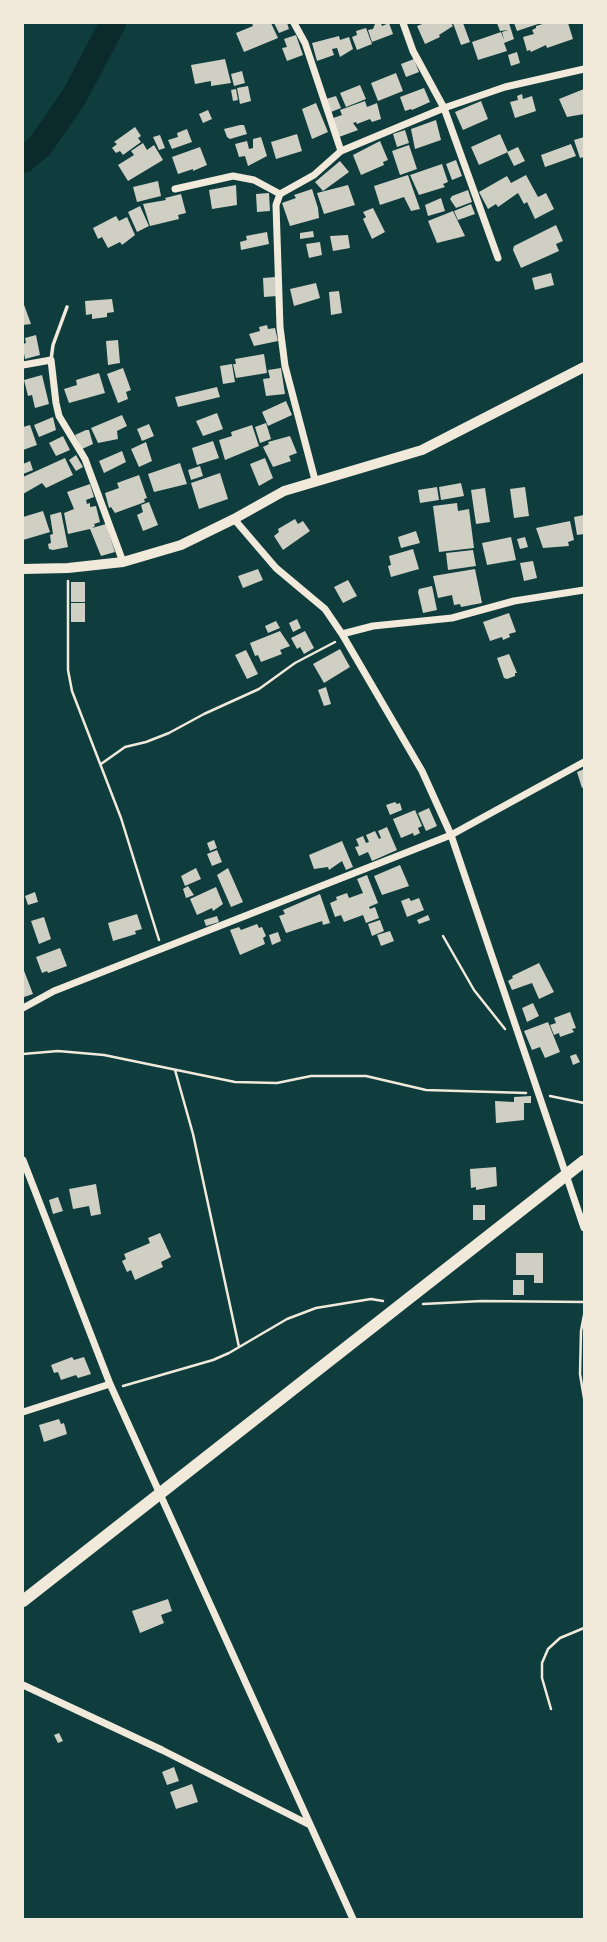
<!DOCTYPE html>
<html>
<head>
<meta charset="utf-8">
<style>
	body { margin:0 }
	#map { position:relative; width:607px; height:1942px; overflow:hidden; background:#0f3d3e; font-family:"Nunito Sans",sans-serif }
	canvas { display:block }
	.frame { position:absolute; inset:0; border:24px solid #f1e9da; pointer-events:none }
</style>
</head>
<body>
<div id="map">
<canvas width="607" height="1942"></canvas>
<div class="frame"></div>
</div>
<script>
const context = document.querySelector('canvas').getContext('2d');
context.lineJoin = 'round';
const toPath = rows => new Path2D(rows.map(r => 'M' + r).join(''));
function trace(path, color, width, dash) { context.strokeStyle = color; context.lineWidth = width; context.lineCap = dash ? 'butt' : 'round'; context.setLineDash(dash || []); context.stroke(path); }
function fillPath(path, color) { context.fillStyle = color; context.fill(path, 'evenodd'); }
trace(toPath([
	[23,160,40,146,74,97,113,23]
]), '#0a2a2b', 26);
fillPath(toPath([
	[252,23,271,23,278,38,244,52,236,33,253,26],
	[274,23,287,23,289,29,279,33],
	[381,23,382,26,389,23,393,34,372,42,368,30,373,29,375,24],
	[425,23,451,23,453,26,439,35,440,37,425,44,417,26],
	[453,23,463,23,470,42,461,45],
	[497,23,509,23,514,39,504,43,507,51,478,60,472,42,501,32,504,40,502,32,508,30,500,31],
	[514,23,541,23,517,31],
	[546,23,568,23,573,39,547,48,546,45,531,52,530,50,527,51,523,37,534,34,532,30,536,28,536,26],
	[366,28,372,44,357,50,352,37,357,35,356,31],
	[296,35,303,55,287,61,282,48,287,47,284,39],
	[339,36,340,40,349,37,353,49,340,57,337,48,332,49,334,55,317,61,312,43],
	[517,52,520,63,511,66,508,55],
	[225,59,231,83,211,86,211,81,195,84,191,65],
	[414,59,419,72,406,77,401,64],
	[242,71,245,83,234,86,231,74],
	[396,73,403,91,378,101,371,83],
	[360,85,366,99,346,107,340,93],
	[248,86,251,101,240,104,237,88],
	[424,88,430,102,412,110,411,109,405,111,400,97],
	[236,89,238,100,233,101,231,90],
	[584,89,584,114,567,117,559,99],
	[522,94,523,99,532,96,536,111,515,118,510,102,518,100,517,96],
	[336,96,341,108,331,112,326,99],
	[365,101,367,107,377,103,381,119,372,122,370,119,357,124,356,122,353,123,358,130,339,137,333,118,342,115,340,110],
	[481,101,488,119,463,130,455,112],
	[316,103,328,132,312,139,302,109],
	[208,110,212,119,203,123,199,114],
	[436,120,441,140,415,149,411,129],
	[240,125,244,125,247,134,230,139,227,137,224,129],
	[135,127,141,136,138,138,141,142,123,155,120,151,116,153,112,148,117,144,114,142],
	[187,129,192,142,172,149,168,140,178,137,177,133],
	[405,130,409,143,397,147,393,134],
	[297,134,302,151,276,159,271,142],
	[500,134,508,152,479,165,471,147],
	[160,135,165,148,159,150,153,137],
	[261,137,267,156,248,166,245,156,239,157,235,144,247,141,249,149,253,148,253,139],
	[584,137,584,157,580,158,574,140],
	[380,141,388,160,383,162,384,165,361,175,353,155],
	[143,143,147,150,154,145,163,160,128,181,118,165,134,155,131,151],
	[571,144,576,156,545,167,541,155],
	[409,145,417,169,400,175,392,151],
	[200,147,207,165,193,171,193,169,178,174,172,157],
	[518,147,525,161,514,166,507,152],
	[456,160,462,176,452,180,446,164],
	[340,161,349,172,323,191,315,182],
	[442,164,448,182,443,184,445,187,419,195,410,175],
	[408,175,420,209,411,211,404,197,380,205,374,186],
	[526,175,538,197,546,193,554,209,535,219,527,202,524,204,518,193,498,207,496,204,488,209,479,192,507,176,511,183],
	[158,181,161,196,137,202,133,187],
	[236,185,237,205,212,209,209,190],
	[348,185,355,205,324,214,317,193],
	[312,189,318,208,319,218,290,226,282,203,296,198,294,195],
	[468,190,472,202,456,208,450,199,452,196],
	[269,193,270,211,257,212,256,194],
	[181,194,186,213,178,215,179,219,150,226,143,204,166,200,165,198],
	[441,198,445,211,428,216,425,205],
	[471,204,475,214,458,220,454,211],
	[140,206,149,226,137,232,128,212],
	[373,208,385,232,372,239,363,219,366,217,363,212],
	[453,211,465,236,437,243,428,221],
	[116,216,119,221,127,217,135,235,122,245,120,242,108,248,102,237,98,239,93,228],
	[556,225,563,241,556,244,559,251,521,268,513,250,514,246],
	[313,231,314,237,300,239,300,233],
	[267,232,269,244,241,250,240,242,247,240,246,236],
	[348,235,350,248,333,251,330,236],
	[320,242,322,255,309,258,306,244],
	[551,273,554,285,535,290,532,278],
	[275,277,277,296,264,297,263,278],
	[316,283,320,298,294,306,290,289],
	[339,291,342,313,331,315,329,292],
	[112,299,114,312,107,313,107,317,92,319,92,314,86,315,85,301],
	[23,302,31,324,23,325],
	[267,325,268,329,275,328,278,341,254,346,249,334,260,331,259,327],
	[36,335,40,355,25,359,23,348,23,344,26,343,25,338],
	[118,340,120,363,108,365,106,341],
	[264,354,267,373,236,378,233,364,236,364,235,359],
	[232,364,235,382,223,384,220,366],
	[123,368,131,390,126,392,128,399,118,403,107,374],
	[281,368,285,394,266,396,263,379,270,378,268,370],
	[99,373,105,393,69,403,64,389,77,385,76,380],
	[42,375,49,404,35,408,32,395,28,396,24,380],
	[217,387,220,397,178,407,175,397],
	[286,401,292,415,268,426,262,412],
	[217,413,223,429,203,436,196,421],
	[122,415,127,426,117,431,118,439,98,443,91,428],
	[53,417,56,430,39,437,34,425],
	[266,423,271,439,260,443,255,427],
	[149,424,154,436,142,441,137,429],
	[30,425,37,445,23,450,23,427],
	[252,425,259,446,225,460,219,440,232,436,231,432],
	[86,430,89,430,93,444,82,449,75,435],
	[63,436,70,450,56,456,49,443],
	[290,436,297,453,289,456,291,461,273,467,263,447,269,444,268,442],
	[213,441,219,458,197,465,192,448],
	[146,442,152,461,139,467,131,449],
	[122,451,126,462,104,473,99,461],
	[76,455,83,467,76,471,69,460],
	[65,458,73,475,46,488,42,483,23,494,23,477],
	[265,458,273,478,259,486,250,464],
	[30,461,33,470,23,474,23,464],
	[180,463,187,484,154,492,148,474],
	[200,466,203,476,191,480,188,470],
	[220,473,228,499,199,509,191,483],
	[139,475,147,498,144,499,145,502,115,513,111,507,109,508,105,493,119,488,117,483],
	[461,483,464,496,441,500,439,487],
	[90,484,94,497,86,500,87,504,90,503,90,507,96,506,100,522,94,524,95,526,92,528,106,524,115,552,101,556,90,529,68,534,64,513,74,509,67,492],
	[437,487,439,500,420,503,418,490],
	[525,487,529,516,514,518,510,489],
	[485,488,490,522,476,524,471,490],
	[149,502,158,525,143,531,137,515,143,512,141,505],
	[457,503,458,511,469,509,474,548,439,552,433,506],
	[43,511,50,532,23,540,23,517],
	[61,512,68,547,53,550,49,549,48,544,51,543,50,535,53,534,50,515],
	[584,515,584,534,577,535,574,517],
	[295,519,298,524,303,521,310,531,283,550,274,536,279,532,278,529],
	[570,521,574,540,568,542,569,546,543,548,536,528],
	[416,531,420,543,401,548,398,537],
	[511,537,516,560,487,565,482,543],
	[525,537,528,547,520,549,517,539],
	[413,549,419,569,391,577,388,566,391,565,389,556],
	[473,550,476,566,448,570,446,553],
	[533,561,537,578,524,581,520,563],
	[258,569,263,580,243,588,238,576],
	[475,569,482,603,461,607,460,604,454,605,452,595,438,598,433,576],
	[348,580,357,596,343,603,334,587],
	[71,582,85,582,85,602,71,602],
	[432,586,437,610,423,613,418,592,419,589],
	[71,603,85,603,85,622,71,622],
	[509,613,516,632,509,634,510,637,503,640,502,637,490,641,483,622],
	[297,619,301,628,293,632,289,623],
	[276,621,280,628,268,633,265,626],
	[280,631,290,646,280,650,282,654,261,662,258,655,255,656,250,643],
	[305,631,314,648,304,654,300,647,297,649,291,638],
	[340,649,350,667,324,683,313,664],
	[246,650,258,674,247,679,235,655],
	[509,654,517,673,515,673,515,676,507,679,504,678,497,658],
	[326,687,331,704,324,706,318,690],
	[584,769,584,787,582,788,577,772],
	[395,802,397,804,400,803,402,810,390,815,386,805],
	[429,808,437,826,426,831,418,813],
	[415,810,422,826,418,828,420,833,414,836,413,833,401,838,393,819],
	[387,827,397,850,372,861,368,852,359,856,355,847,359,846,356,839,363,836,366,843,369,842,366,835,375,831,379,839,381,838,378,831],
	[214,840,217,848,210,851,207,843],
	[342,841,353,867,346,870,342,861,329,870,328,867,314,869,309,855],
	[217,850,222,862,212,866,207,854],
	[400,865,409,886,382,895,374,876],
	[196,868,201,879,185,886,181,876],
	[228,868,243,902,231,907,217,875],
	[367,875,378,903,369,907,370,909,375,907,379,918,366,923,363,915,344,922,341,915,335,917,330,903,337,900,336,897,347,893,349,898,363,893,357,879],
	[188,886,194,895,186,898,183,889],
	[216,887,223,904,213,911,212,908,197,915,190,899],
	[35,892,38,902,28,905,25,896],
	[320,894,330,923,323,925,322,921,286,933,279,916,285,914,283,910],
	[409,898,411,901,419,898,424,910,407,917,401,901],
	[137,914,142,929,135,931,136,934,113,941,108,923],
	[428,915,430,920,419,924,417,920],
	[217,916,219,922,206,926,204,920],
	[44,917,51,939,39,944,31,921],
	[380,920,384,931,372,936,368,924],
	[257,924,259,928,262,927,266,936,263,938,265,944,240,955,230,930,239,927,241,930],
	[390,931,394,941,381,946,377,935],
	[278,932,281,941,272,945,269,935],
	[60,948,67,966,48,973,47,971,42,973,36,957],
	[539,963,554,992,539,999,532,983,512,990,508,981,513,978,512,976],
	[23,968,33,994,24,997,23,994],
	[533,1003,539,1016,527,1022,522,1008],
	[570,1012,576,1028,572,1029,574,1032,560,1037,559,1033,554,1035,550,1025,556,1023,554,1018],
	[548,1022,560,1052,545,1058,540,1047,532,1050,524,1031],
	[576,1054,580,1062,573,1065,570,1056],
	[531,1096,531,1103,524,1103,524,1120,496,1123,495,1101,514,1102,514,1097],
	[496,1167,497,1186,476,1190,476,1187,471,1188,470,1169],
	[96,1184,101,1214,91,1216,89,1206,73,1209,69,1189],
	[58,1197,63,1211,53,1214,49,1200],
	[473,1205,485,1205,485,1220,473,1220],
	[160,1233,171,1257,161,1262,163,1267,135,1280,131,1270,127,1272,122,1261,126,1259,124,1254,150,1243,148,1238],
	[516,1253,543,1253,543,1283,534,1283,534,1275,516,1275],
	[513,1280,524,1280,524,1295,513,1295],
	[72,1357,74,1360,84,1357,91,1374,78,1378,76,1375,61,1380,58,1372,54,1373,51,1365],
	[59,1419,61,1424,64,1423,67,1434,44,1442,39,1425],
	[168,1599,172,1611,161,1615,164,1623,140,1633,132,1611],
	[59,1733,63,1741,58,1743,54,1735],
	[174,1767,179,1781,167,1785,162,1772],
	[192,1784,198,1802,176,1809,170,1792]
]), '#cfcfc3');
trace(toPath([
	[68,581,68,670,72,691,121,818,159,940],
	[101,764,125,747,146,742,169,733,204,714,259,689,295,663,335,642],
	[443,936,474,990,505,1029],
	[23,1054,58,1051,104,1055,235,1082,277,1083,311,1076,366,1076,426,1090,526,1093],
	[175,1070,193,1134,239,1347],
	[550,1096,584,1103],
	[423,1304,482,1301,584,1302],
	[584,1315,581,1331,580,1374,584,1398],
	[123,1386,213,1360,229,1353,287,1319,316,1308,371,1299,383,1301],
	[551,1709,542,1678,542,1663,548,1649,560,1638,584,1628]
]), '#f1e9da', 2.5);
trace(toPath([
	[51,360,53,345,67,307]
]), '#f1e9da', 3.5);
trace(toPath([
	[294,23,305,43,341,151],
	[403,23,413,51,444,108,498,258],
	[175,189,233,176,254,180,280,194],
	[23,365,51,360,56,403,59,416,85,459,123,562],
	[315,480,285,366,280,327,276,205,280,194,314,175,341,151,444,108,505,87,584,69],
	[234,519,276,568,325,609,342,634,422,771,451,835,584,1228],
	[342,634,373,626,452,618,514,601,584,590],
	[23,1008,54,991,451,835,584,762],
	[23,1160,110,1384,353,1919],
	[23,1412,110,1384],
	[23,1685,162,1750,310,1825]
]), '#f1e9da', 7);
trace(toPath([
	[23,569,68,568,123,562,181,545,234,519,284,491,422,450,584,367]
]), '#f1e9da', 10);
trace(toPath([
	[23,1601,584,1161]
]), '#f1e9da', 12);
</script>
</body>
</html>
